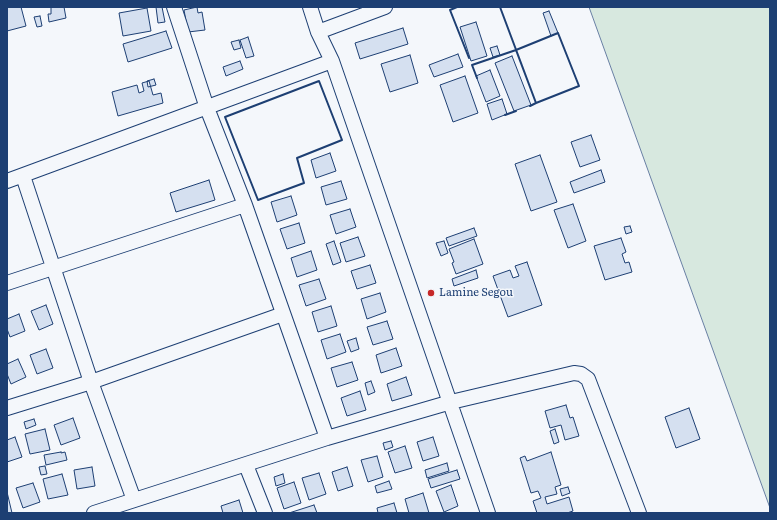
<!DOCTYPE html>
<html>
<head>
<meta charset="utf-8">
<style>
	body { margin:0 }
	#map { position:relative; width:777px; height:520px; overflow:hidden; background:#f4f7fb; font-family:Literata,serif }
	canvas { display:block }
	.frame { position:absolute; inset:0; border:8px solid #1d3f73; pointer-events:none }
</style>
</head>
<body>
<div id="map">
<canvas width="777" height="520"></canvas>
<div class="frame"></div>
</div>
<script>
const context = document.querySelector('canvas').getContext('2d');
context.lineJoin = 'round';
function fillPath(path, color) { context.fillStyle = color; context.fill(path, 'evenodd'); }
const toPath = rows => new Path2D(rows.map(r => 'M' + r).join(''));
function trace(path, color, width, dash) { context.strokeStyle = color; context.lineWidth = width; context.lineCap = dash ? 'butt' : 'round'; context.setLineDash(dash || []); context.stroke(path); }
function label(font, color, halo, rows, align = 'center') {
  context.font = font + ' Literata,serif'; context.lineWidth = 3; context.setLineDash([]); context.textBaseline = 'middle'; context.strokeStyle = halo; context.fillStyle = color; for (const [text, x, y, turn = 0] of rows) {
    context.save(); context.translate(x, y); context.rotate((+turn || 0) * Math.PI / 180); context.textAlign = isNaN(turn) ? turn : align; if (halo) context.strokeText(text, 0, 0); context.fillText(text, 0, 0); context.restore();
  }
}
const green = toPath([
	[589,7,770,7,770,508,589,7]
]);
fillPath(green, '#d7e8df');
trace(green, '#687fa3', 1);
const building = toPath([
	[7,7,21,7,26,26,7,31,7,7],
	[51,7,64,7,66,18,49,22,48,14,51,14,51,7],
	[156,7,162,7,165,22,158,23,156,7],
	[197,7,198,13,202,12,205,30,188,32,184,10,197,7],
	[147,8,151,31,123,36,119,13,147,8],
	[549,11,558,33,551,36,543,13,549,11],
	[40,16,42,26,37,27,34,17,40,16],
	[476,22,487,56,471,61,460,27,476,22],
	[403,28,408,44,360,59,355,43,403,28],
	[166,31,172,48,128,62,123,44,166,31],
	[248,37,254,56,246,58,240,40,248,37],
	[239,40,241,48,234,50,231,42,239,40],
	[497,46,500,55,493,57,490,48,497,46],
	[458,54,463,67,434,77,429,65,458,54],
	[410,55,418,83,390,92,381,64,410,55],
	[512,56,531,105,514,111,495,63,512,56],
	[240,61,243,69,226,76,223,67,240,61],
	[490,70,500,96,486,102,476,76,490,70],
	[465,76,478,113,453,122,440,85,465,76],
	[154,79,156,85,148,87,147,81,154,79],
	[149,81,153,95,161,93,163,103,118,116,112,92,137,85,139,93,144,91,142,83,149,81],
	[502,99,507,114,492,120,487,104,502,99],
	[591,135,600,160,580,167,571,142,591,135],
	[330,153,336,171,316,178,311,160,330,153],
	[540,155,557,202,531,211,515,164,540,155],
	[601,170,605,182,574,193,570,182,601,170],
	[209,180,215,200,176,212,170,193,209,180],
	[341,181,347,199,326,205,321,187,341,181],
	[291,196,297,215,277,222,271,202,291,196],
	[573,204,586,241,568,248,554,210,573,204],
	[350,209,356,227,336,234,330,215,350,209],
	[299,223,305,243,287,249,280,229,299,223],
	[630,226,632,232,626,234,624,227,630,226],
	[474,228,477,236,449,246,446,238,474,228],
	[358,237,365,256,346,262,340,243,358,237],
	[621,238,626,252,622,254,625,263,629,262,632,272,605,280,594,246,621,238],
	[474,239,483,264,456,274,452,263,454,262,449,249,474,239],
	[334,241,341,262,333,265,326,244,334,241],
	[444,241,448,253,441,256,436,243,444,241],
	[311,251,317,270,297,277,291,258,311,251],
	[527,262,542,305,508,317,493,276,510,270,513,278,519,276,515,266,527,262],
	[370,265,376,283,357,289,351,271,370,265],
	[476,270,478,278,454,286,452,279,476,270],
	[319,279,326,299,306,306,299,285,319,279],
	[380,293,386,312,367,319,361,299,380,293],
	[46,305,53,324,39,330,31,311,46,305],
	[331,306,337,326,318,332,312,312,331,306],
	[19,314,25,331,10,337,7,329,7,319,19,314],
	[387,321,393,339,373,345,367,327,387,321],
	[340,334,346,352,327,359,321,340,340,334],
	[356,338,359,349,351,352,347,341,356,338],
	[396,348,402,366,381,373,376,355,396,348],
	[46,349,53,368,37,374,30,355,46,349],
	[18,359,26,377,11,384,7,374,7,364,18,359],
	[352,362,358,380,337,387,331,368,352,362],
	[406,377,412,395,392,401,387,384,406,377],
	[371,381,375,392,368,395,365,383,371,381],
	[360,391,366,410,347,416,341,398,360,391],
	[566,405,570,418,573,417,579,436,565,440,561,425,550,428,545,411,566,405],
	[689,408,700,439,676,448,665,417,689,408],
	[73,418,80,438,61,445,54,425,73,418],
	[34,419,36,425,26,429,24,422,34,419],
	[45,429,50,450,30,454,25,434,45,429],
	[555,429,559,442,554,444,550,431,555,429],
	[15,437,22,457,7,462,7,440,15,437],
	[433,437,439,456,423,461,417,442,433,437],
	[391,441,393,447,385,450,383,443,391,441],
	[405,446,412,468,395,473,388,452,405,446],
	[61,452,61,453,65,452,67,460,46,465,44,455,61,452],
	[551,452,561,485,555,487,557,494,545,497,547,504,569,497,573,511,567,513,537,513,533,501,541,498,538,491,531,493,520,458,525,456,527,461,551,452],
	[377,456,383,477,368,482,361,460,377,456],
	[447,463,449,471,427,478,425,470,447,463],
	[45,466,47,474,41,475,39,467,45,466],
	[92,467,95,486,77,489,74,470,92,467],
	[347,467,353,486,338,491,332,472,347,467],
	[457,470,460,479,431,488,428,479,457,470],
	[319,473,326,494,309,500,302,478,319,473],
	[62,474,68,495,48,499,43,479,62,474],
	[283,474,285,483,276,486,274,477,283,474],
	[389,481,392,489,377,493,375,486,389,481],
	[294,482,301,503,284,509,277,488,294,482],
	[33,483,40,502,23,508,16,488,33,483],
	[451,485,458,506,444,512,436,491,451,485],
	[568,487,570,493,562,496,560,489,568,487],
	[7,492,12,513,7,513,7,492],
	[423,493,429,513,409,513,405,499,423,493],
	[239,500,243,513,223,513,221,506,239,500],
	[394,503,397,513,378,513,377,508,394,503],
	[314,505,317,513,289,513,314,505]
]);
fillPath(building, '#d5e0f0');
trace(building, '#1d3f73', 1);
const street = toPath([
	[174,7,207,108,245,205,327,438],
	[310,7,318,32,332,61],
	[318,32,385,7],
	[23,176,91,382,134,500],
	[7,181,332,61,488,513],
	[7,283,245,205],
	[7,408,91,382,283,314],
	[246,465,265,513],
	[94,513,327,438,451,402,574,373,581,374,588,379,639,513]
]);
trace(street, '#1d3f73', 16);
trace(street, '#f4f7fb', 14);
trace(toPath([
	[457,7,450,10,469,58],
	[500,7,536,103,530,106],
	[558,33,579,86,536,103,516,50,558,33],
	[477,78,472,65,516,50,553,35],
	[319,81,342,140,297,158,304,183,258,200,225,117,319,81],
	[505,115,516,111]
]), '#1d3f73', 2);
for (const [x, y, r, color] of [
	[431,293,4,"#c62828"]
]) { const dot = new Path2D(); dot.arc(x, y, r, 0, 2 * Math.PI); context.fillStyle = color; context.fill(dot); trace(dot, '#f4f7fb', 1.5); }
label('11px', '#1d3f73', '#f4f7fb', [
	["Lamine Segou",439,293]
], 'left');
</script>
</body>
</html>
